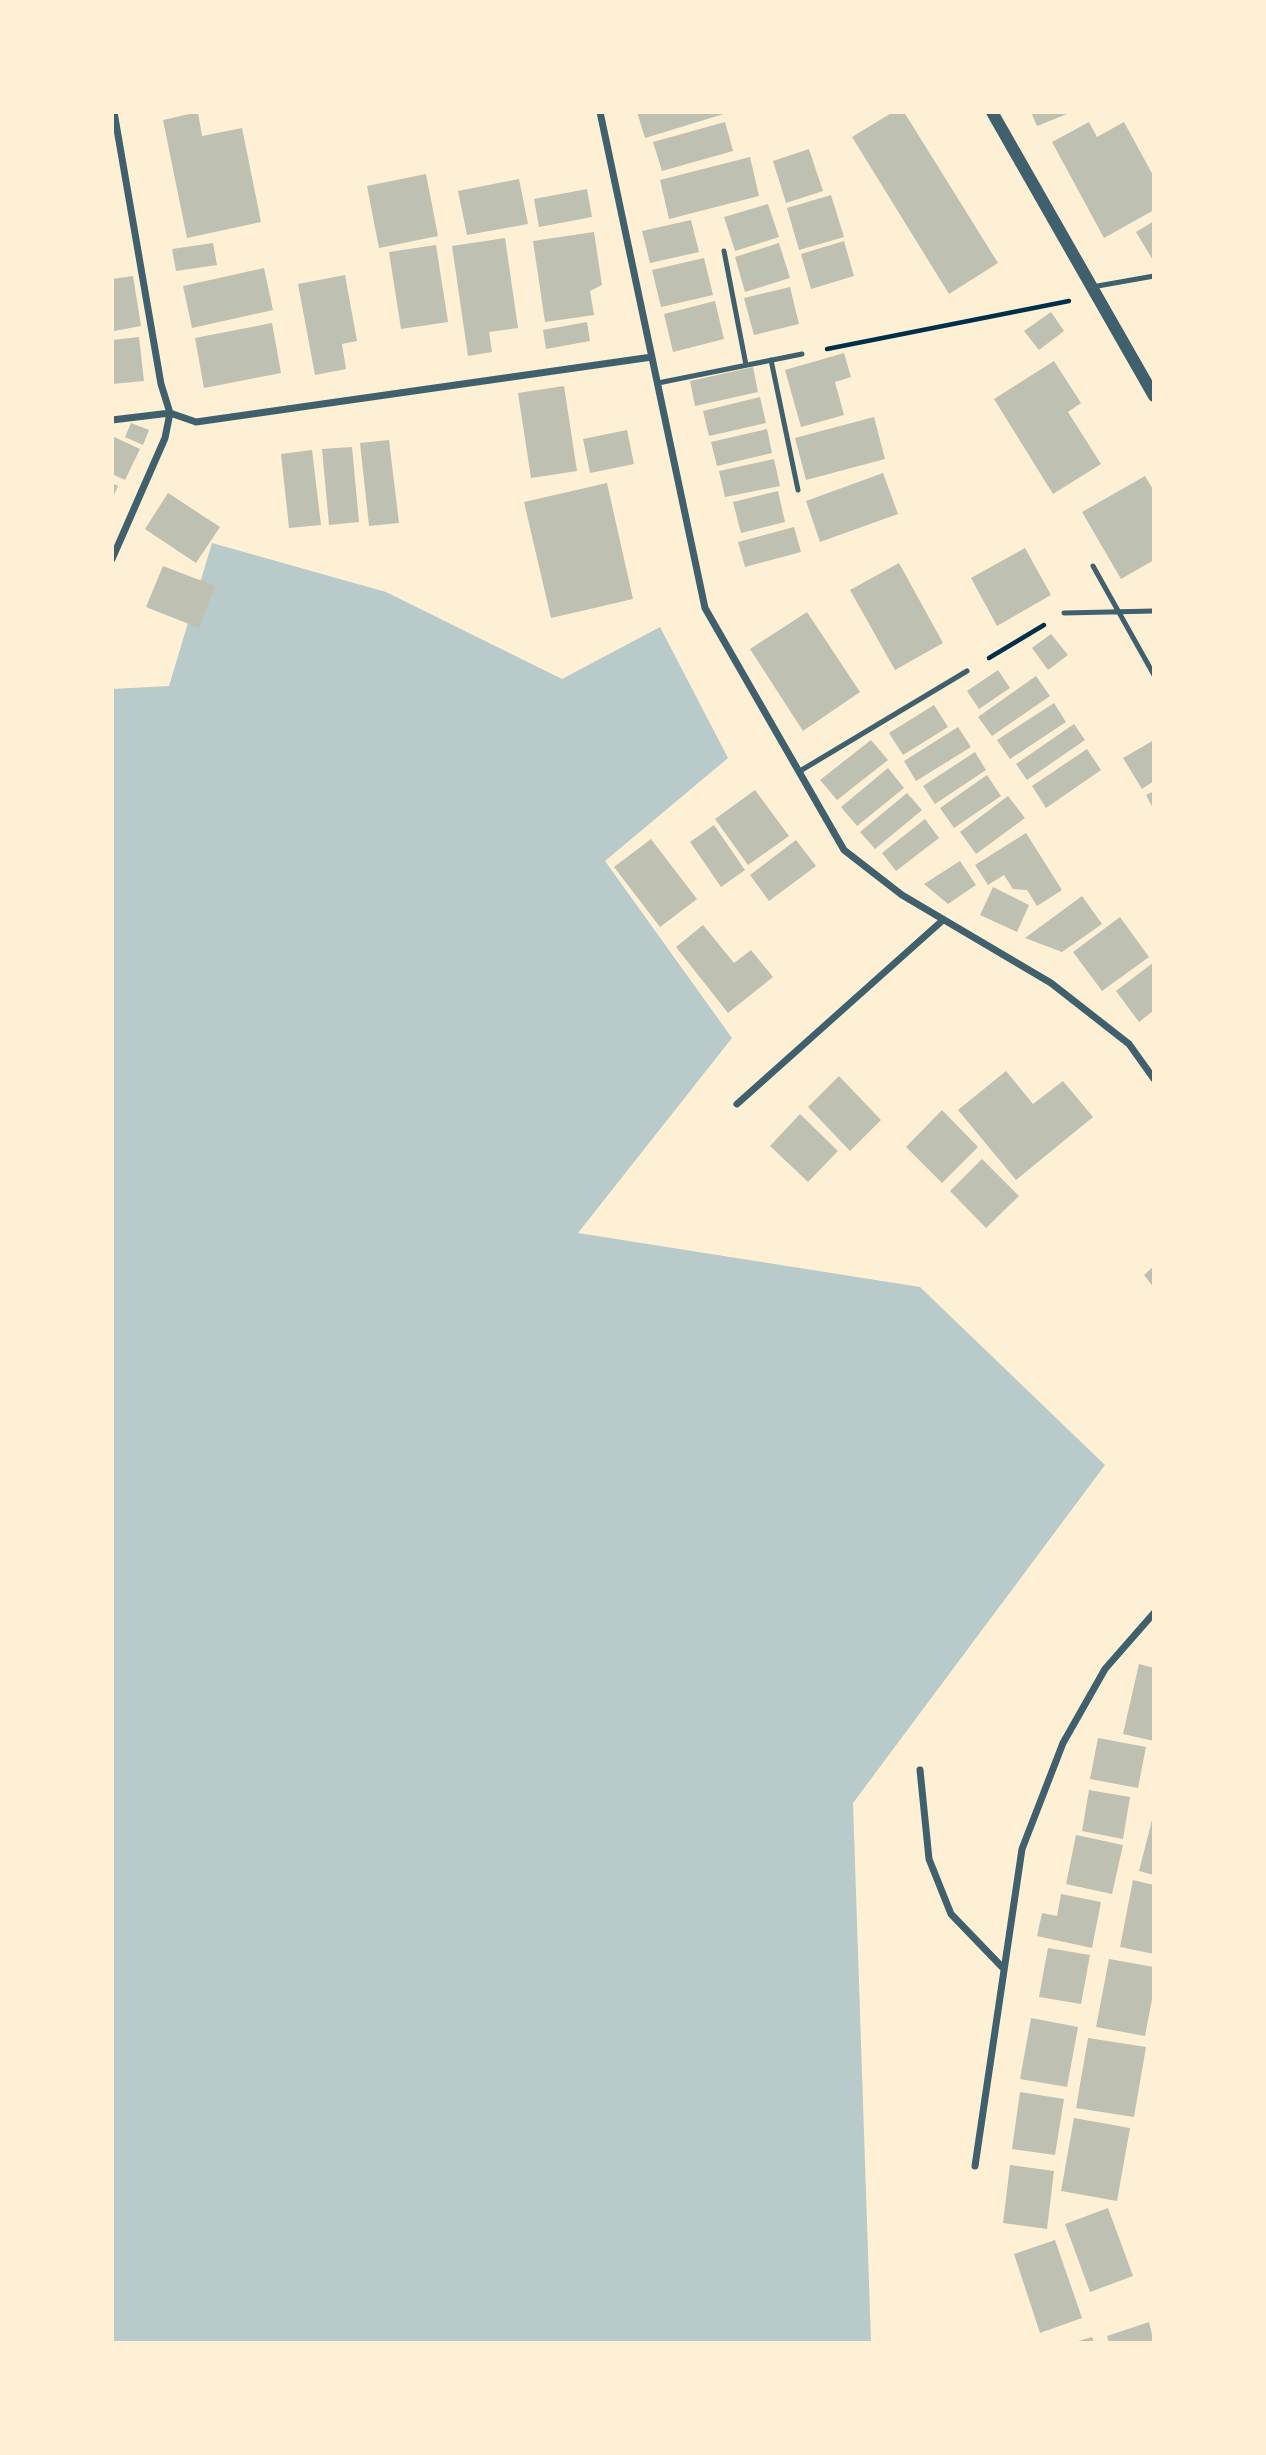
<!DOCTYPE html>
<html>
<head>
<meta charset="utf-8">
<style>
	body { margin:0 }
	#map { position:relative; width:1266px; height:2455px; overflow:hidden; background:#fdf0d5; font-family:Jost,sans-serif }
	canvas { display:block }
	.frame { position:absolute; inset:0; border:114px solid #fdf0d5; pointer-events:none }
</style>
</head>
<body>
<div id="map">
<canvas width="1266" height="2455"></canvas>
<div class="frame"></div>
</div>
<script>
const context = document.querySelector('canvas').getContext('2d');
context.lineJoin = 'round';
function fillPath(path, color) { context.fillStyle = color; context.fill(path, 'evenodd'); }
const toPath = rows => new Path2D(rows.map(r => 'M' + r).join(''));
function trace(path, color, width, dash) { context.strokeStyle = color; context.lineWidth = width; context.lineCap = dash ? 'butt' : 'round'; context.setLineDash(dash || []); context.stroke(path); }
fillPath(toPath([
	[212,543,386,592,562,679,660,627,728,758,605,861,732,1038,578,1233,920,1287,1105,1465,853,1803,871,2343,112,2343,112,689,169,686]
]), '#b9caca');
fillPath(toPath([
	[198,112,202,136,242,128,261,222,187,238,163,120],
	[637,112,727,112,727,113,645,138],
	[893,112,904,112,998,263,949,294,852,137],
	[1031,112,1072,112,1037,126],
	[725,122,733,151,662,171,653,142],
	[1089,122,1097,137,1124,122,1154,177,1154,210,1104,238,1052,142],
	[809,149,823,191,786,203,773,161],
	[750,157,759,196,669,219,660,180],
	[426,174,438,236,379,248,367,186],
	[519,179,528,224,467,235,458,191],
	[587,189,592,217,539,227,534,199],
	[831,195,844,237,799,250,787,208],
	[768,204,779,237,735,251,724,217],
	[691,220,699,252,650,263,642,231],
	[1154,221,1154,262,1136,232],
	[594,232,602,285,590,291,594,315,545,322,533,241],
	[505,238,518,328,489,332,492,352,468,356,452,246],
	[844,241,854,276,811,289,801,254],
	[213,243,217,265,176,271,172,249],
	[779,243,790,278,745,292,735,257],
	[436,245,448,322,401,329,389,252],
	[704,258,713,295,661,307,652,270],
	[264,268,273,310,192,328,183,286],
	[345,275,357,341,342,344,346,369,315,375,298,284],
	[133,276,141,326,114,331,112,279],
	[790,287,799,324,754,335,744,298],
	[715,301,724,339,673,352,664,314],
	[1051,312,1064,331,1039,350,1024,331],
	[587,322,590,341,546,349,543,330],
	[272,323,281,373,204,388,195,338],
	[139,337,144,381,112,384,112,340],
	[844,353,851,377,835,382,844,415,801,427,785,370],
	[1054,361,1081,403,1068,412,1101,464,1053,494,994,399],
	[753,367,758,392,695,406,690,381],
	[564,386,577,471,531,478,518,393],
	[760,397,766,423,709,436,703,411],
	[874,417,885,459,806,480,795,438],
	[131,423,149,430,143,445,125,437],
	[767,429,772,453,717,466,711,442],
	[627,430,634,464,590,473,583,439],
	[112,436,140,449,125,480,112,474],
	[389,440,399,523,369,526,360,443],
	[352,447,359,522,329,525,322,449],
	[312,450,321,525,289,528,281,454],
	[774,459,780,486,725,497,719,471],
	[883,473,898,514,820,542,806,501],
	[1145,476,1154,491,1154,560,1121,579,1082,512],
	[112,483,118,486,112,499],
	[607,483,633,599,551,618,524,502],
	[778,491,785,522,741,533,733,502],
	[168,493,220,527,196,563,145,529],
	[794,527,801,552,745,567,738,542],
	[1025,548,1051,595,997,626,971,578],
	[899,563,943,643,895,670,850,590],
	[163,566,215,586,199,628,146,607],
	[807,612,860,692,803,731,750,649],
	[1051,634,1068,655,1048,670,1032,648],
	[998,670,1010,688,979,709,967,691],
	[1036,676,1050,696,992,736,978,717],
	[1054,703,1066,722,1010,759,997,740],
	[934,705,948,727,903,755,889,733],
	[1074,724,1085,740,1027,780,1016,764],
	[958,727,971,747,916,781,904,761],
	[871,740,888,760,837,800,820,780],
	[1154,740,1154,781,1142,789,1123,758],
	[1087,749,1101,770,1046,808,1032,786],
	[975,752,986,770,935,804,923,786],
	[888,768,904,788,857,826,841,807],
	[987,775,1001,796,954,828,940,808],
	[755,790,789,836,748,865,715,819],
	[1154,791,1154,810,1146,795],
	[907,793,922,810,875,849,860,832],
	[1008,796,1025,818,976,854,960,832],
	[925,819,939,838,896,871,882,853],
	[714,825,745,870,721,887,690,842],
	[1026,833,1062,890,1037,906,1027,890,1013,889,1004,875,988,885,975,865],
	[651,839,697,899,660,927,614,867],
	[796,840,816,866,769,901,750,875],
	[960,861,976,885,948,904,924,884],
	[993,887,1029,905,1017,932,980,915],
	[1082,896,1102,924,1062,952,1025,938],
	[1120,917,1149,957,1102,991,1073,952],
	[703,925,734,963,751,950,773,977,728,1013,676,947],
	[1154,962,1154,1010,1139,1022,1116,991],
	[1006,1071,1033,1104,1063,1081,1093,1117,1016,1180,958,1110],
	[839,1076,881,1120,850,1151,808,1107],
	[942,1110,978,1147,942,1183,906,1147],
	[800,1114,838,1151,808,1182,770,1146],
	[982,1159,1019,1196,986,1228,950,1191],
	[1154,1266,1154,1288,1144,1275],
	[1139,1664,1154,1668,1154,1741,1123,1734],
	[1098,1738,1146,1747,1138,1788,1090,1779],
	[1089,1790,1130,1797,1123,1839,1082,1831],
	[1154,1812,1154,1875,1139,1871],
	[1076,1835,1123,1845,1112,1894,1066,1884],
	[1133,1880,1154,1885,1154,1954,1120,1947],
	[1061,1894,1101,1902,1092,1948,1037,1936,1042,1913,1057,1916],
	[1048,1948,1090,1955,1081,2004,1039,1997],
	[1109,1959,1154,1967,1154,1989,1145,2036,1096,2027],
	[1031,2018,1078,2027,1067,2087,1020,2079],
	[1088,2038,1146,2047,1134,2117,1076,2108],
	[1020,2092,1064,2099,1055,2155,1012,2149],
	[1074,2118,1130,2128,1117,2201,1061,2191],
	[1010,2165,1054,2171,1047,2229,1003,2223],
	[1108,2208,1133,2276,1090,2292,1065,2224],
	[1055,2240,1082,2318,1040,2333,1014,2254],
	[1149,2322,1154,2343,1109,2343,1107,2336],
	[1092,2337,1094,2343,1075,2343,1075,2342]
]), '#bec0b2');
trace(toPath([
	[827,349,1069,301],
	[989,658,1044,625]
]), '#003049', 4.5);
trace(toPath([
	[724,251,746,365],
	[1092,287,1154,276],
	[771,360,798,490],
	[658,383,802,354],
	[1093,566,1154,675],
	[1064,613,1154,611],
	[800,771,967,671]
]), '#3f606c', 5);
trace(toPath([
	[114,112,161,384,170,413,196,422,652,357],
	[600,112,705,608,844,850,902,895,1051,983,1129,1044,1154,1079],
	[112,420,170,413,165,438,112,559],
	[737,1104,943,920],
	[920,1770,929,1859,951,1914,1004,1969],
	[975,2166,1022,1849,1063,1743,1105,1669,1154,1613]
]), '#3f606c', 7);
trace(toPath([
	[992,112,1154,396]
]), '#3f606c', 12);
</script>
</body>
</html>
